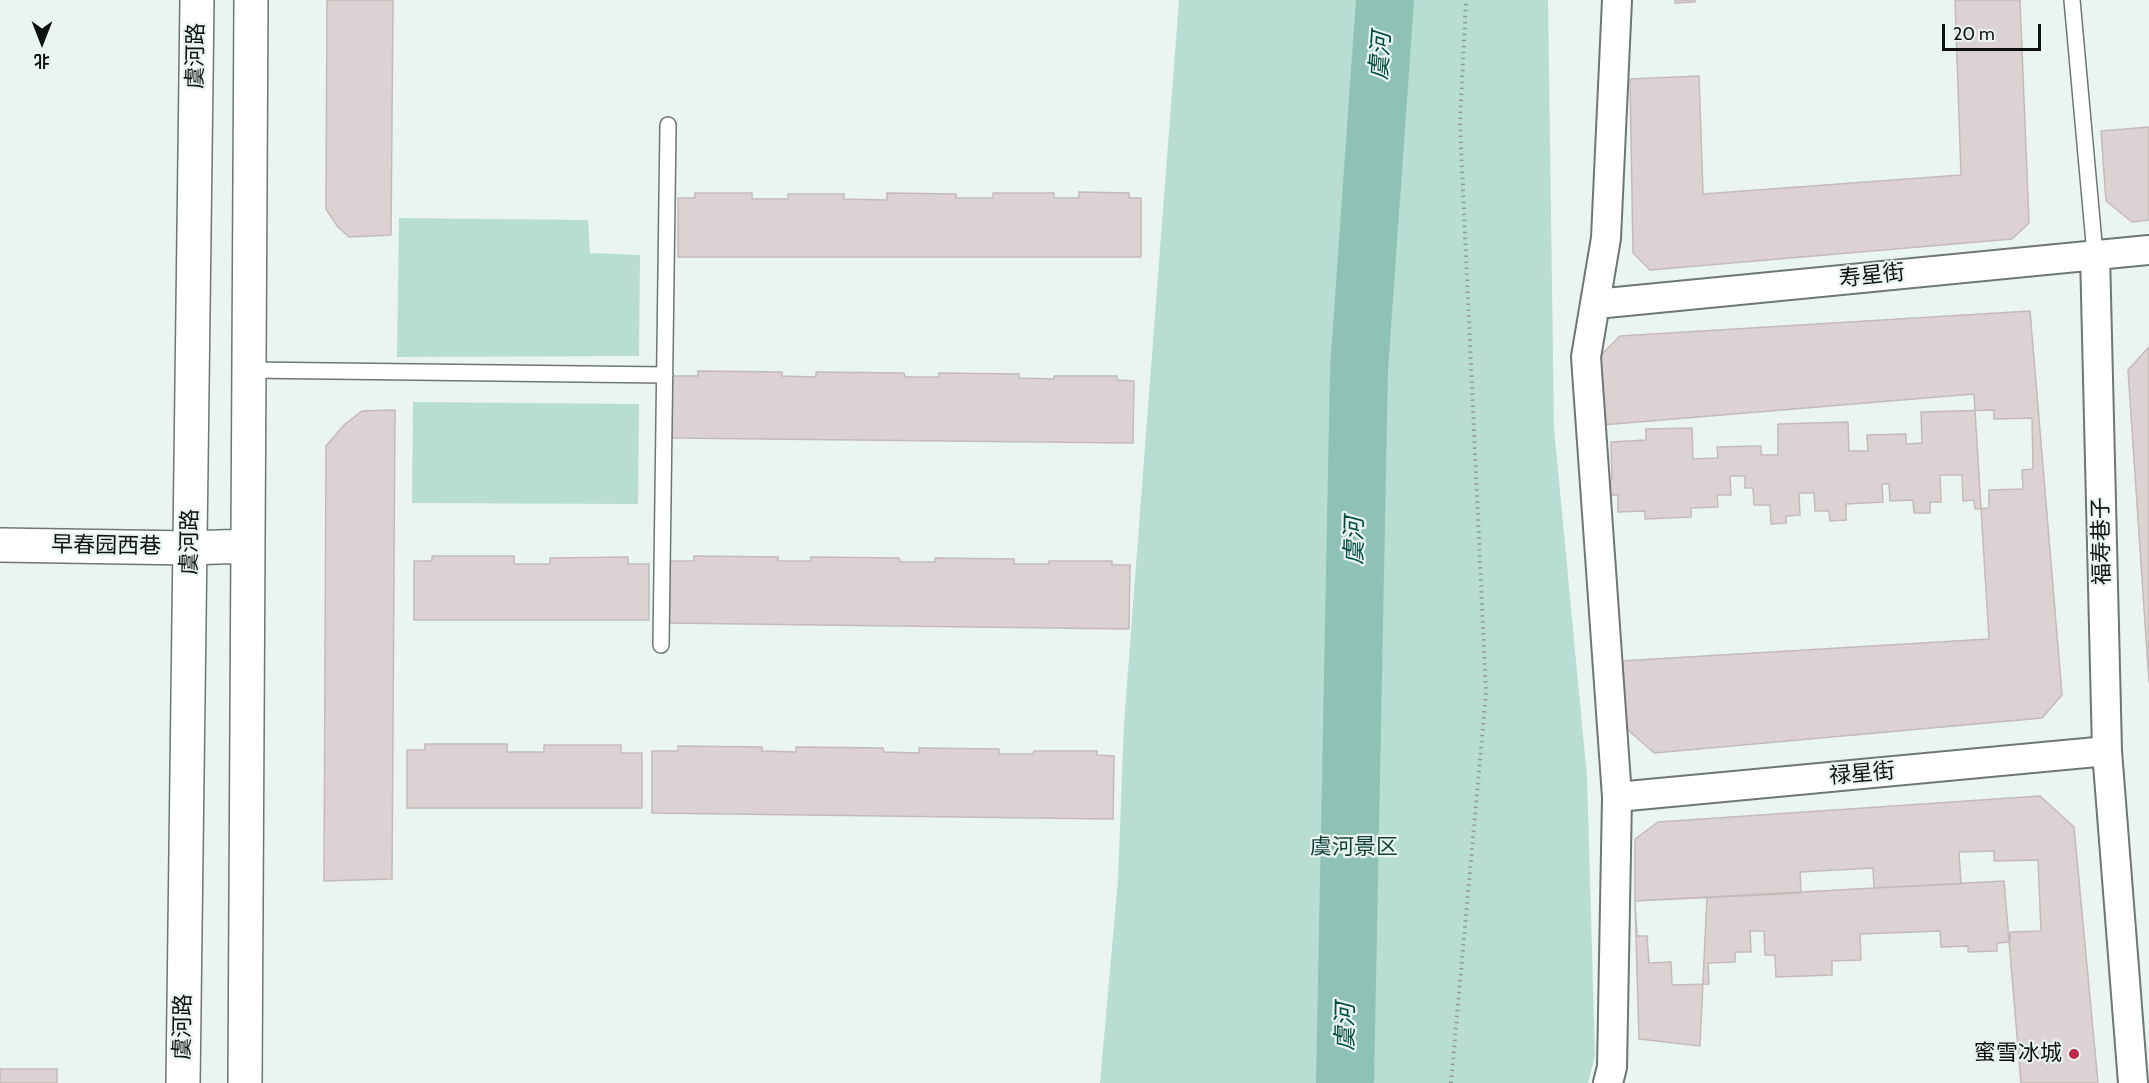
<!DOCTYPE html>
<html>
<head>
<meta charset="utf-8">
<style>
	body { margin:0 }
	#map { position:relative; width:2149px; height:1083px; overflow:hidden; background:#eaf4f1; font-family:Cabin,"Noto Sans SC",sans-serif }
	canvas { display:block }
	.north { position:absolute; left:12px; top:12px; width:60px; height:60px; -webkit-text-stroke:4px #eaf4f1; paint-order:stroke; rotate:180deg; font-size:16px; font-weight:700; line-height:24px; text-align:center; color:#0d1110 }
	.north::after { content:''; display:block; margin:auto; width:21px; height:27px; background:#0d1110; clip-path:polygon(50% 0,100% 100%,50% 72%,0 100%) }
	.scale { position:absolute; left:1942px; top:24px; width:99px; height:27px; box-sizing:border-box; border:3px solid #0d1110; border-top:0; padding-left:8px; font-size:18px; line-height:21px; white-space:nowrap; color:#0d1110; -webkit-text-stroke:4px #eaf4f1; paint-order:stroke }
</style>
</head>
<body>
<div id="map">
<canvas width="2149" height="1083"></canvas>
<div class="north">北</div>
<div class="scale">20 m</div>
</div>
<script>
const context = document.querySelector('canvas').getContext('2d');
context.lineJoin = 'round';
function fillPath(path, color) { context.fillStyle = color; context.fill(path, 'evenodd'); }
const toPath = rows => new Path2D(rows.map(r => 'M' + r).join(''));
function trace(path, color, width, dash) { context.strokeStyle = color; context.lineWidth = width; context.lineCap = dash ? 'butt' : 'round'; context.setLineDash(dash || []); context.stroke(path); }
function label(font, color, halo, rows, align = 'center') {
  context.font = font + ' Cabin,"Noto Sans SC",sans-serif'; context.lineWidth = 4.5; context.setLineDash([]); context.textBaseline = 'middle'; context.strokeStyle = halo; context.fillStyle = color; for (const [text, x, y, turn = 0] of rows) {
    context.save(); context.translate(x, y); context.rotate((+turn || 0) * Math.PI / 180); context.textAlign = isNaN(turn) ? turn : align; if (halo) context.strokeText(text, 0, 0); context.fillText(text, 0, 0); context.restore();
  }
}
fillPath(toPath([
	[1179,0,1548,0,1554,428,1587,777,1595,1056,1588,1083,1100,1083,1118,880,1124,723],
	[399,218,588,220,590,253,640,255,639,356,397,357],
	[413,402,639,404,638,504,412,503]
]), '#b8ddd3');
trace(toPath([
	[1345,1083,1359,369,1385,0]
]), '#8fc2b5', 58);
const building = toPath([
	[327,0,393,0,391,235,349,237,338,227,326,209,327,0],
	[1675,0,1695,0,1695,2,1675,3,1675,0],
	[1955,0,2020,0,2029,223,2012,239,1650,270,1633,253,1630,79,1699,76,1703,194,1961,175,1955,0],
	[2149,127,2149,220,2132,222,2106,201,2101,131,2149,127],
	[1079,192,1129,193,1129,198,1141,198,1141,257,678,257,678,198,695,198,695,193,752,193,752,199,788,199,788,194,844,194,844,199,887,200,887,193,956,194,956,198,993,198,993,193,1054,193,1054,198,1079,198,1079,192],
	[2030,311,2062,695,2042,718,1654,753,1626,728,1621,661,1989,639,1974,394,1602,425,1598,358,1620,336,2030,311],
	[2149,347,2149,682,2128,370,2149,347],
	[698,371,782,372,782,376,816,377,816,372,904,373,905,377,939,377,939,373,1019,374,1019,378,1054,379,1054,376,1117,376,1117,380,1134,381,1133,443,672,438,672,376,698,376,698,371],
	[395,410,392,879,324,881,326,446,345,424,362,411,395,410],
	[1994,410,1994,419,2032,418,2033,469,2022,470,2023,489,1989,490,1989,508,1975,509,1974,500,1963,501,1962,475,1940,475,1941,502,1930,502,1930,513,1914,513,1913,500,1890,501,1889,484,1882,484,1883,502,1846,504,1846,520,1830,521,1829,511,1815,511,1814,493,1799,493,1800,515,1786,516,1786,523,1771,524,1770,505,1754,505,1753,488,1745,488,1745,476,1730,476,1731,495,1717,495,1718,507,1691,508,1691,517,1645,519,1645,511,1618,512,1618,495,1604,495,1604,480,1612,480,1611,442,1646,440,1646,429,1692,428,1693,459,1718,458,1717,447,1761,446,1761,455,1778,455,1778,424,1848,422,1849,451,1868,451,1867,435,1906,434,1906,444,1922,443,1921,412,1994,410],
	[432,556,514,556,514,564,550,564,550,558,628,557,628,564,649,564,649,620,414,620,414,561,432,561,432,556],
	[694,556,778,557,778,561,811,561,811,557,899,558,900,562,935,562,935,558,1014,559,1014,564,1049,564,1049,561,1112,561,1112,565,1130,565,1129,629,667,623,668,561,694,561,694,556],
	[425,744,507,744,507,752,544,752,544,745,621,745,621,753,642,753,642,808,407,808,407,750,425,750,425,744],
	[678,746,762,747,762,751,796,752,796,747,883,748,884,752,919,753,919,748,999,749,999,754,1033,754,1034,751,1097,751,1097,755,1114,756,1113,819,652,813,652,751,678,751,678,746],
	[2040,796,2074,827,2098,1083,2021,1083,2004,881,1635,901,1635,839,1658,822,2040,796],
	[1994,851,1994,861,2038,860,2041,931,2010,932,2010,942,1997,943,1997,951,1968,952,1968,946,1941,947,1940,931,1860,934,1861,960,1832,961,1832,975,1776,977,1775,955,1765,955,1764,931,1750,931,1751,952,1735,952,1735,962,1708,963,1709,984,1672,985,1671,962,1649,963,1647,936,1637,936,1635,901,1801,893,1800,872,1873,868,1874,888,1961,884,1959,852,1994,851],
	[1707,897,1700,1046,1639,1039,1635,901,1707,897],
	[0,1069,57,1069,57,1083,0,1083,0,1069]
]);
fillPath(building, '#ddd2d3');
trace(building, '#c4baba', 1.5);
const lane = toPath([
	[2072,0,2095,254],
	[248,370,665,375],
	[661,645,668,125]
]);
const street = toPath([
	[2095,254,2107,751,2133,1083],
	[1596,304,2149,250],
	[1617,797,2107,751],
	[1608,1083,1612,1067,1617,797,1586,357,1606,238,1617,0]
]);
const secondary = toPath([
	[0,545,190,548,247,546],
	[183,1083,197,0],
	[245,1083,251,0]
]);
trace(lane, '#6e7775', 18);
trace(street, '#6e7775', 32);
trace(secondary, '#6e7775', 36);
trace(toPath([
	[1451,1083,1486,693,1460,124,1466,0]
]), '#939b98', 4, [1.5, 4.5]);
trace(lane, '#fff', 15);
trace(street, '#fff', 28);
trace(secondary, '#fff', 33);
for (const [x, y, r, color] of [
	[2074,1054,6,"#ba2948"]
]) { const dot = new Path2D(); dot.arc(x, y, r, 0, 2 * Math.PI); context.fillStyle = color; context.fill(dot); trace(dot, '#eaf4f1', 2); }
label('22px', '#0d1110', '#eaf4f1', [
	["虞河路",196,56,-89],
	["寿星街",1872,276,-6],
	["福寿巷子",2102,541,-91],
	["虞河路",190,542,-89],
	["早春园西巷",106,546,1],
	["禄星街",1862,774,-5],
	["虞河路",183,1027,-89]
]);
label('22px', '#103f36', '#eaf4f1', [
	["虞河景区",1354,848]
]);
label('22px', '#0d1110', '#eaf4f1', [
	["蜜雪冰城",2062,1054]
], 'right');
label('italic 24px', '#004c40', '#eaf4f1', [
	["虞河",1381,56,-86],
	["虞河",1355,541,-89],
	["虞河",1346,1027,-89]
]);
</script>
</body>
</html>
